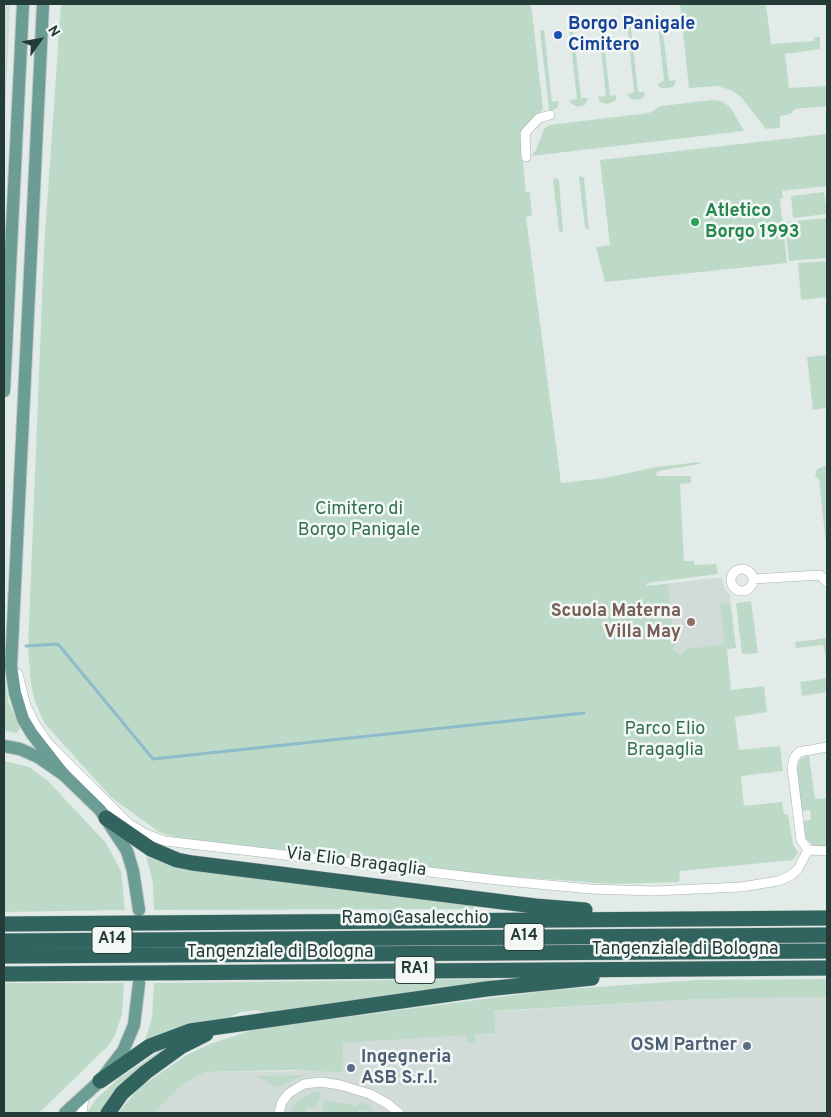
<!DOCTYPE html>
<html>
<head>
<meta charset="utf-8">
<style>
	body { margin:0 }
	#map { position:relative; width:831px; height:1117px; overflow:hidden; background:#e3ebe8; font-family:Overpass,sans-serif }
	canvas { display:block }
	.frame { position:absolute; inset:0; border:5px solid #243b37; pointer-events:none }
	.north { position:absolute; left:15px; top:15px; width:50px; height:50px; -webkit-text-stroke:4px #f3f8f6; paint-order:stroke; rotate:58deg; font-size:14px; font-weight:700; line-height:20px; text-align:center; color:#243b37 }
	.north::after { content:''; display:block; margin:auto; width:18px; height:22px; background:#243b37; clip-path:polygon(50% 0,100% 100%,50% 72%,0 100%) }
</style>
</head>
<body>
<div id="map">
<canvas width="831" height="1117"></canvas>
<div class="frame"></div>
<div class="north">N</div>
</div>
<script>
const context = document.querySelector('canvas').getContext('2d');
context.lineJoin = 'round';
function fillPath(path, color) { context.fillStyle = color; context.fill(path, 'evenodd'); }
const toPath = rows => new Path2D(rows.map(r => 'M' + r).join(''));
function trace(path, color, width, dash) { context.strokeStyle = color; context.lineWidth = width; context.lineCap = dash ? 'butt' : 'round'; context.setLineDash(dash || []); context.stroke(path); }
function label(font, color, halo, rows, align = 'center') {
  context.font = font + ' Overpass,sans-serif'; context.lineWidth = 5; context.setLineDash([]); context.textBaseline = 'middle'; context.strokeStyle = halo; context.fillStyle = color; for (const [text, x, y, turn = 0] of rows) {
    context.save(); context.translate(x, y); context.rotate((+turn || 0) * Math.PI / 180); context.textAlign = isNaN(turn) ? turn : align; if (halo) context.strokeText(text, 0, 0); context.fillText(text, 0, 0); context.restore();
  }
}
fillPath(toPath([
	[4,4,10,4,4,144],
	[722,577,724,588,730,595,736,648,721,650,701,674,652,642,647,586],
	[827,997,827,1113,154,1113,183,1084,206,1072,314,1071,343,1043,406,1038,470,1013,700,999]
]), '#d1dbd7');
fillPath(toPath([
	[61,4,531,4,543,109,520,133,526,192,530,192,532,216,526,217,561,483,605,478,656,467,700,462,700,464,658,471,655,476,691,476,691,483,680,484,684,561,694,561,695,565,716,564,718,574,647,583,647,586,667,584,675,646,672,649,680,656,687,649,725,644,720,604,730,603,736,648,727,649,731,690,764,686,767,712,735,717,739,750,780,746,783,771,741,776,744,806,782,802,784,814,788,814,793,844,798,853,793,860,680,871,679,882,613,884,477,874,192,842,159,832,112,798,45,724,35,702,31,684,28,649,44,248],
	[680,4,766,4,771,44,814,41,814,37,820,37,820,49,785,54,789,88,827,86,827,106,795,109,790,114,780,116,780,128,766,129,741,97,731,90,717,86,689,88],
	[657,17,661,17,669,81,676,80,674,86,669,88,661,88,657,84,664,81],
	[627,20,630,20,638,92,645,92,644,97,639,100,631,99,627,95,634,92],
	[602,23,610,96,617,95,615,101,607,104,600,102,598,97,606,96,598,24],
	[573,26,581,98,588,98,585,105,578,107,572,104,569,100,577,99,569,27],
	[540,30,544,30,552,102,559,101,558,107,553,110,549,110],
	[712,100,722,101,731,108,744,131,531,156,536,150,544,129,549,125,649,113,661,106],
	[827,134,827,186,782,191,783,198,780,199,787,263,605,282,596,247,610,245,600,160],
	[580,176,584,178,589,230,585,228,579,178],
	[555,178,559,180,563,233,559,231,553,180],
	[824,192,827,214,793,218,791,196],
	[827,218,827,258,789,261,785,222],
	[827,261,827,297,801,300,798,263],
	[827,355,827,408,813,410,807,357],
	[827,465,826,477,827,554,819,479,815,477,817,469],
	[751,601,758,653,742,654,736,603],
	[827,638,827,661,823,645,796,648,795,642],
	[4,667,8,701,20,728,17,733,4,731],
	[827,678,827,692,802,696,800,682],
	[809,755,815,799,827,798,827,846,814,846,805,838,803,821,811,820,810,810,801,811,797,769,800,759],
	[4,761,29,767,47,780,106,843,121,871,125,910,4,912],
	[146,856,173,866,474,905,473,909,154,910,153,883],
	[493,979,494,981,265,1013,256,1010,241,1012,228,1018,176,1028,145,1040,152,1018,154,983],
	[827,979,827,997,700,999,494,1011,495,1033,475,1034,475,1042,467,1043,466,1035,343,1043,342,1072,291,1070,206,1072,183,1084,154,1113,118,1113,140,1087,187,1055,210,1044,256,1029,553,990,697,980],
	[4,983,124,983,122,1014,115,1035,109,1045,39,1113,4,1113],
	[164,1048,166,1050,100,1113,87,1113,96,1099,118,1079],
	[303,1075,277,1088,258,1076],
	[315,1092,321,1093,315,1108,306,1108,305,1113,291,1113,293,1106,299,1099],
	[325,1100,357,1106,360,1101,371,1106,372,1112,359,1110,357,1113,321,1113]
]), '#bddac8');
trace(toPath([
	[26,646,58,644,153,759,584,713]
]), '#8fbccb', 3);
const street = toPath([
	[526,157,525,133,539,118,550,115],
	'731 580a11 11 0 1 1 22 0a11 11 0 1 1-22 0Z',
	[753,579,820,575,827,582],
	[18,674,26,706,35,724,48,743,128,823,146,834,165,841,506,881,591,889,653,891,741,887,778,881,790,876,798,869,808,850],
	[827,747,799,752,794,758,792,767,801,840,808,850,827,851],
	[82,1113,84,1097],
	[279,1113,282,1102,289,1093,304,1084,321,1082,340,1085,370,1094,388,1104,399,1113]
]);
const primary = toPath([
	[43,4,11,666,15,693,23,719,32,734,64,775],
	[4,391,23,4],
	[4,746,20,749,38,757,64,775,100,810,127,851,133,871,139,910],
	[65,1113,100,1081,123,1051,134,1025,139,983]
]);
const highway = toPath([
	[106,818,151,849,177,860,192,863,535,906,585,910],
	[4,924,827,918],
	[4,941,827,935],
	[4,956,827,951],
	[4,974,827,968],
	[100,1081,150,1046,190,1031,486,989,592,978],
	[108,1113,122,1093,146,1072,182,1046,206,1034]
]);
trace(street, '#a6b3af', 10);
trace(primary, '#c2c8c7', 14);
trace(highway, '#c2c8c7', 16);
trace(street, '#fff', 9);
trace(primary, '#6b9d95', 12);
trace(highway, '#32645f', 15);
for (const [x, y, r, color] of [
	[558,35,5,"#1a4fb4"],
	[695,222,5,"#2e9e5b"],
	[691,622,5,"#8d6e63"],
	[747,1046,5,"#5c6f8a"],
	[351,1068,5,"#5c6f8a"]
]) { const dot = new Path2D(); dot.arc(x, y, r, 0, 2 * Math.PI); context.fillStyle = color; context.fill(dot); trace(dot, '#f3f8f6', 2); }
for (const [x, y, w] of [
	[524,937,40],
	[112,940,40],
	[415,970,40]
]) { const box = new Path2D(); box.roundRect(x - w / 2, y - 13.5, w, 27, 4); context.fillStyle = '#f3f8f6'; context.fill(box); trace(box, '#243b37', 1); }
label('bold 16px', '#243b37', null, [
	["A14",524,937],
	["A14",112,940],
	["RA1",415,970]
]);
label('bold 18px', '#164399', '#f3f8f6', [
	["Borgo Panigale",568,25],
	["Cimitero",568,46]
], 'left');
label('bold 18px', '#27864d', '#f3f8f6', [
	["Atletico",705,212],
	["Borgo 1993",705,233]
], 'left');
label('18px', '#326e4f', '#f3f8f6', [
	["Cimitero di",359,510],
	["Borgo Panigale",359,531],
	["Parco Elio",665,730],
	["Bragaglia",665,751]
]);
label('bold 18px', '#785e54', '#f3f8f6', [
	["Scuola Materna",681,612],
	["Villa May",681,633]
], 'right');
label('18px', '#243b37', '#f3f8f6', [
	["Via Elio Bragaglia",356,863,7],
	["Ramo Casalecchio",415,919],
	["Tangenziale di Bologna",685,950],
	["Tangenziale di Bologna",280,953]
]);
label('bold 18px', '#4e5e75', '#f3f8f6', [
	["OSM Partner",737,1046],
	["Ingegneria",361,1058,"left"],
	["ASB S.r.l.",361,1079,"left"]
], 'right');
</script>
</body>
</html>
